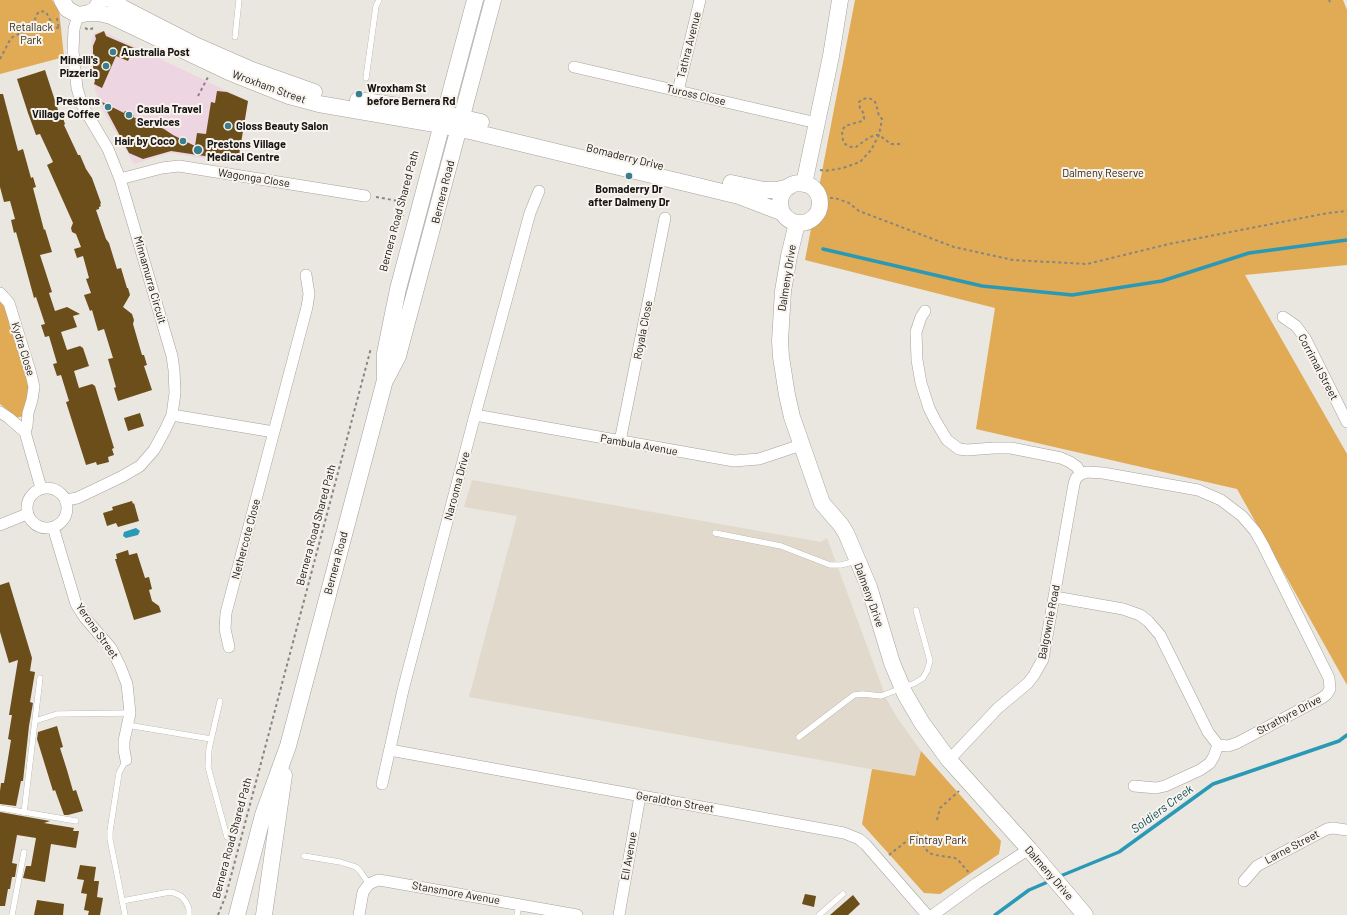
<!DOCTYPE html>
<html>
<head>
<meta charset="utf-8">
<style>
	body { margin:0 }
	canvas { display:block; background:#eae6e0 }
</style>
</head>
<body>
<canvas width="1347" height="915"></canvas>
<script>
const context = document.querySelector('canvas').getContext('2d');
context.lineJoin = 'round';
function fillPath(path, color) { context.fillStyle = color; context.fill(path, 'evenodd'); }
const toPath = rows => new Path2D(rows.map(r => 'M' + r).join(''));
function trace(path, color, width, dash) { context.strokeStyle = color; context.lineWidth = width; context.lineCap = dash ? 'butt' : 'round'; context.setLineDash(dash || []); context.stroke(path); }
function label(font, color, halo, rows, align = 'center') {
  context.font = font + ' Barlow,sans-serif'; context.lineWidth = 4; context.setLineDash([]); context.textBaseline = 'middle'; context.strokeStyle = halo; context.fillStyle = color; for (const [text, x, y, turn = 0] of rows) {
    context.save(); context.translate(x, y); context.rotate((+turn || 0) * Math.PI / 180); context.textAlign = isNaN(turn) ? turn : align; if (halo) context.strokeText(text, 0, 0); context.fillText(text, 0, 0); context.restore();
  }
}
fillPath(toPath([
	[102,31,248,101,238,164,170,153,134,164,100,105,95,89,91,53,92,38,94,33]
]), '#edd6e1');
fillPath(toPath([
	[472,480,821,542,827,538,887,700,898,719,921,751,915,777,469,697,517,516,464,507]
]), '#e1d9cc');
fillPath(toPath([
	[0,0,52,0,59,10,64,57,0,74],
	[855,0,1343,0,1347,10,1347,265,1245,275,1347,454,1347,685,1237,489,976,429,995,308,805,260],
	[0,300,5,307,28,379,28,392,24,416,15,418,9,411,0,404],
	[921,751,1001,841,999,854,940,894,924,893,862,824,872,769,915,776]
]), '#e0ab54');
fillPath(toPath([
	[136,528,140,531,138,535,126,538,123,536,124,532]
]), '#2a99b5');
trace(toPath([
	[823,249,982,286,1072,295,1162,281,1249,253,1347,240],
	[1058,877,1119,852,1213,784,1339,741,1347,735],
	[995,915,1029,890,1050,881]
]), '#2a99b5', 3.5);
fillPath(toPath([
	[104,31,106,36,134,48,128,61,116,56,102,88,94,84,95,81,93,67,93,46,96,39,95,35],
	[45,70,60,116,62,115,65,124,64,125,78,155,80,155,86,169,92,178,101,203,100,204,101,206,99,207,99,209,96,210,106,239,109,243,117,269,121,268,127,288,128,288,130,295,123,307,132,314,134,320,133,324,142,355,144,355,147,365,144,366,152,390,118,401,114,388,116,387,108,359,113,358,104,329,98,331,92,310,90,311,84,295,91,293,86,279,89,278,83,256,77,258,74,249,81,247,76,234,72,232,71,228,73,223,47,165,53,162,40,134,36,135,28,113,17,79],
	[217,91,227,92,248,101,238,161,171,151,143,159,129,153,102,102,124,113,125,111,134,115,133,117,157,128,157,126,164,129,173,135,195,146,197,133,206,134,211,102,215,103],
	[0,94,3,94,18,151,23,149,31,178,33,177,36,187,33,188,44,230,45,229,52,252,40,255,52,292,49,293,55,311,67,307,80,314,73,316,77,327,61,332,67,350,80,346,83,348,89,366,74,371,79,388,92,384,95,386,114,448,112,449,114,455,108,457,109,462,97,465,96,462,86,465,66,402,69,401,61,375,57,376,53,364,57,363,49,336,45,337,41,325,45,324,36,297,34,298,16,232,14,233,11,220,15,219,10,201,4,202,0,187],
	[140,413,144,426,128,431,124,418],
	[132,501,133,504,134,503,139,521,118,527,116,523,107,526,103,513,113,510,112,507],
	[128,550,129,555,137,553,145,578,149,577,152,589,149,590,152,601,159,606,161,612,134,620,115,559,117,559,116,554],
	[9,582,32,658,30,671,35,672,30,702,33,703,29,726,23,781,21,781,16,806,0,804,0,791,1,783,4,783,11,740,8,739,12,715,9,715,18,660,9,663,0,632,0,585],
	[57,726,63,747,60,748,67,770,73,791,76,790,83,811,68,815,64,815,55,790,53,791,37,739,38,732],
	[0,812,50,821,44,823,74,828,73,831,79,831,76,848,51,844,45,882,23,878,26,866,31,866,36,838,17,835,12,863,17,864,15,877,12,877,10,889,8,889,5,906,0,906],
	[80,865,96,867,94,881,99,881,97,897,103,898,100,915,88,915,89,911,84,910,87,894,81,893,84,880,77,879],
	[805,894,816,896,814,907,802,904],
	[853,895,860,904,848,915,830,915],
	[37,900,64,904,63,915,34,915]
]), '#6c4e1a');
const lane = toPath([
	[235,37,239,0],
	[366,78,376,6,379,0],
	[715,533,781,546,830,565,841,565,856,561],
	[220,701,209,749,208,767,227,837],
	[35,721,57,714,130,713],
	[127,725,211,739],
	[799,737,854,695,863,694,881,696,915,683,923,678,927,671,930,661,916,610],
	[0,808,76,821],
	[24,813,40,678],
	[304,856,340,862,356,867,360,871,369,884],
	[122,901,170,892,174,893,181,896,186,902,189,909,189,915],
	[12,915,24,852],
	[125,915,110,839,110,831,119,773,126,760],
	[517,915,519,905],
	[819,915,843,894]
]);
const street = toPath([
	[574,67,817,123],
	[678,91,700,0],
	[120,179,162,168,179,166,365,196],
	[0,293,9,303,31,374,34,387,32,400,28,413,27,426,25,432,9,418,0,412],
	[925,311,921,317,916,332,917,360,921,383,929,408,935,420,947,440,959,449,967,450,994,448,1011,448,1061,458,1070,462,1077,467,1081,474],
	[1283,317,1296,326,1305,338,1347,422],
	[172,415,274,432],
	[475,415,734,461,759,459,801,445],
	[25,432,41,488],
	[620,441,665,218],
	'27 508a20 20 0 1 1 40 0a20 20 0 1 1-40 0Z',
	[66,500,77,498,94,490,123,476,140,466,154,450,165,430,172,415,175,393,174,370,172,356,120,179,108,149,82,105,77,88,73,51,74,29,78,15],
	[0,525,27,514],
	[53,527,76,604,85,618,111,648,120,666,127,684,130,713,124,741,124,750,126,760],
	[229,647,225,629,226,613,307,307,309,294,306,275],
	[390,750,844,833,859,839,866,845,927,915],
	[949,760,998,708,1028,683,1034,675,1043,659,1074,484,1076,478,1081,474,1087,472,1103,473,1198,490,1221,500,1242,516,1255,531,1263,545,1329,678,1330,689,1327,694,1322,698,1237,743,1228,746,1218,745,1208,732,1160,635,1148,621,1140,615,1123,609,1055,597],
	[382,784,403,690,475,415,530,213,539,191],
	[1134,786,1156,788,1165,786,1200,770,1210,763,1214,756,1218,745],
	[1244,881,1257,866,1327,829,1333,828,1347,830],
	[359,915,363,892,369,884,378,880,385,881,577,915],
	[619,915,640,796],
	[933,915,977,883,1029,849]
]);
const secondary = toPath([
	[62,0,67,9,78,15,89,13,95,10,101,0],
	[112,0,123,8,195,45,252,70,314,92],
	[89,13,99,13,111,16,229,72,289,96,319,104,429,123,474,132,739,196,781,212],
	[358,100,432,111,481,122],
	[731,183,764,190,777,190,789,187],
	'780 203a20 20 0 1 1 40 0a20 20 0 1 1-40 0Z',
	[804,184,831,56,840,0],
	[797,223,789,256,783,291,780,341,781,357,787,395,792,417,822,503,841,525,846,533,869,587,892,663,905,694,922,723,949,760,1029,849,1085,915],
	[386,379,398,356,493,0],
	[237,915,263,815,288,746,385,380,385,353,398,289,475,0],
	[264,915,284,775]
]);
trace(lane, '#a6a29c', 6);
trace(street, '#a6a29c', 12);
trace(secondary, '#a6a29c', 17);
trace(toPath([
	[1329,0,1330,2],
	[57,18,59,29],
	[85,28,89,30,93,28],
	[0,59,11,38,26,30,34,22,37,14,40,11,46,12,54,27,62,29],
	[198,96,208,77],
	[820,170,825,171,843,168,860,162,871,150,879,135,882,119,879,116,876,104,874,100,868,98,863,99,859,102,860,108,864,114,864,119,862,121,845,126,842,131,843,141,845,144,851,147,856,147,870,137,876,135,879,135,891,144,903,144],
	[376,197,404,202,402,212,403,216],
	[830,198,835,198,849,203,859,211,954,247,1013,260,1087,264,1169,244,1328,213,1347,211],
	[404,202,407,193,410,190],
	[937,820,940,808,959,791],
	[915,835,929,853,935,855,955,858,959,861,970,874],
	[889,855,918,832],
	[218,915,226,895,371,348]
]), '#888581', 2, [3, 3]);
trace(lane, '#fff', 5.5);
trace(street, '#fff', 11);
trace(secondary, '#fff', 16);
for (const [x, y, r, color] of [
	[113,52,4,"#3a7d8d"],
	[106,66,4,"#3a7d8d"],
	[359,94,4,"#3a7d8d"],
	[108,107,4,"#3a7d8d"],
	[129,115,4,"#3a7d8d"],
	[228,126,4,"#3a7d8d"],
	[183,141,4,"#3a7d8d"],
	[198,150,5,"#3a7d8d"],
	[629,176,4,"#3a7d8d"]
]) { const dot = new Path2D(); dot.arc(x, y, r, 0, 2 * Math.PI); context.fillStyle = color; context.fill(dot); trace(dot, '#f8f3ed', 1.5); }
label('11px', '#322817', '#f8f3ed', [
	["Retallack",31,27],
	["Park",31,40],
	["Dalmeny Reserve",1103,173],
	["Fintray Park",938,840]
]);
label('11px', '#161513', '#f8f3ed', [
	["Tathra Avenue",689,45,-76],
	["Wroxham Street",269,87,20],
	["Tuross Close",696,95,13],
	["Bomaderry Drive",625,157,14],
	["Wagonga Close",254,178,9],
	["Bernera Road",443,192,-76],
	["Bernera Road Shared Path",399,211,-75],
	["Dalmeny Drive",787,278,-81],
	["Minnamurra Circuit",150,280,74],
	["Royala Close",643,330,-79],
	["Kydra Close",23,349,73],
	["Corrimal Street",1318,367,62],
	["Pambula Avenue",639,445,10],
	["Narooma Drive",457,486,-75],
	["Bernera Road Shared Path",316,525,-75],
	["Nethercote Close",246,539,-75],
	["Bernera Road",336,563,-75],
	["Dalmeny Drive",869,595,70],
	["Balgownie Road",1049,622,-79],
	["Yerona Street",97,631,55],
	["Strathyre Drive",1289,715,-28],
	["Geraldton Street",675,802,10],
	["Bernera Road Shared Path",232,838,-75],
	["Larne Street",1292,847,-28],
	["Ell Avenue",629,856,-80],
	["Dalmeny Drive",1049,873,49],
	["Stansmore Avenue",456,893,10]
]);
label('bold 11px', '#161513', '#f8f3ed', [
	["Australia Post",121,52],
	["Minelli's",98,60,"right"],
	["Pizzeria",98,73,"right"],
	["Wroxham St",367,88],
	["before Bernera Rd",367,101],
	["Prestons",100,101,"right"],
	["Village Coffee",100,114,"right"],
	["Casula Travel",137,109],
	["Services",137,122],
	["Gloss Beauty Salon",236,126],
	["Hair by Coco",175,141,"right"],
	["Prestons Village",207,144],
	["Medical Centre",207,157],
	["Bomaderry Dr",629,189,"center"],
	["after Dalmeny Dr",629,202,"center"]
], 'left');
label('italic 12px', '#084857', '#f8f3ed', [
	["Soldiers Creek",1162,809,-36]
]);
</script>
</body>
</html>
